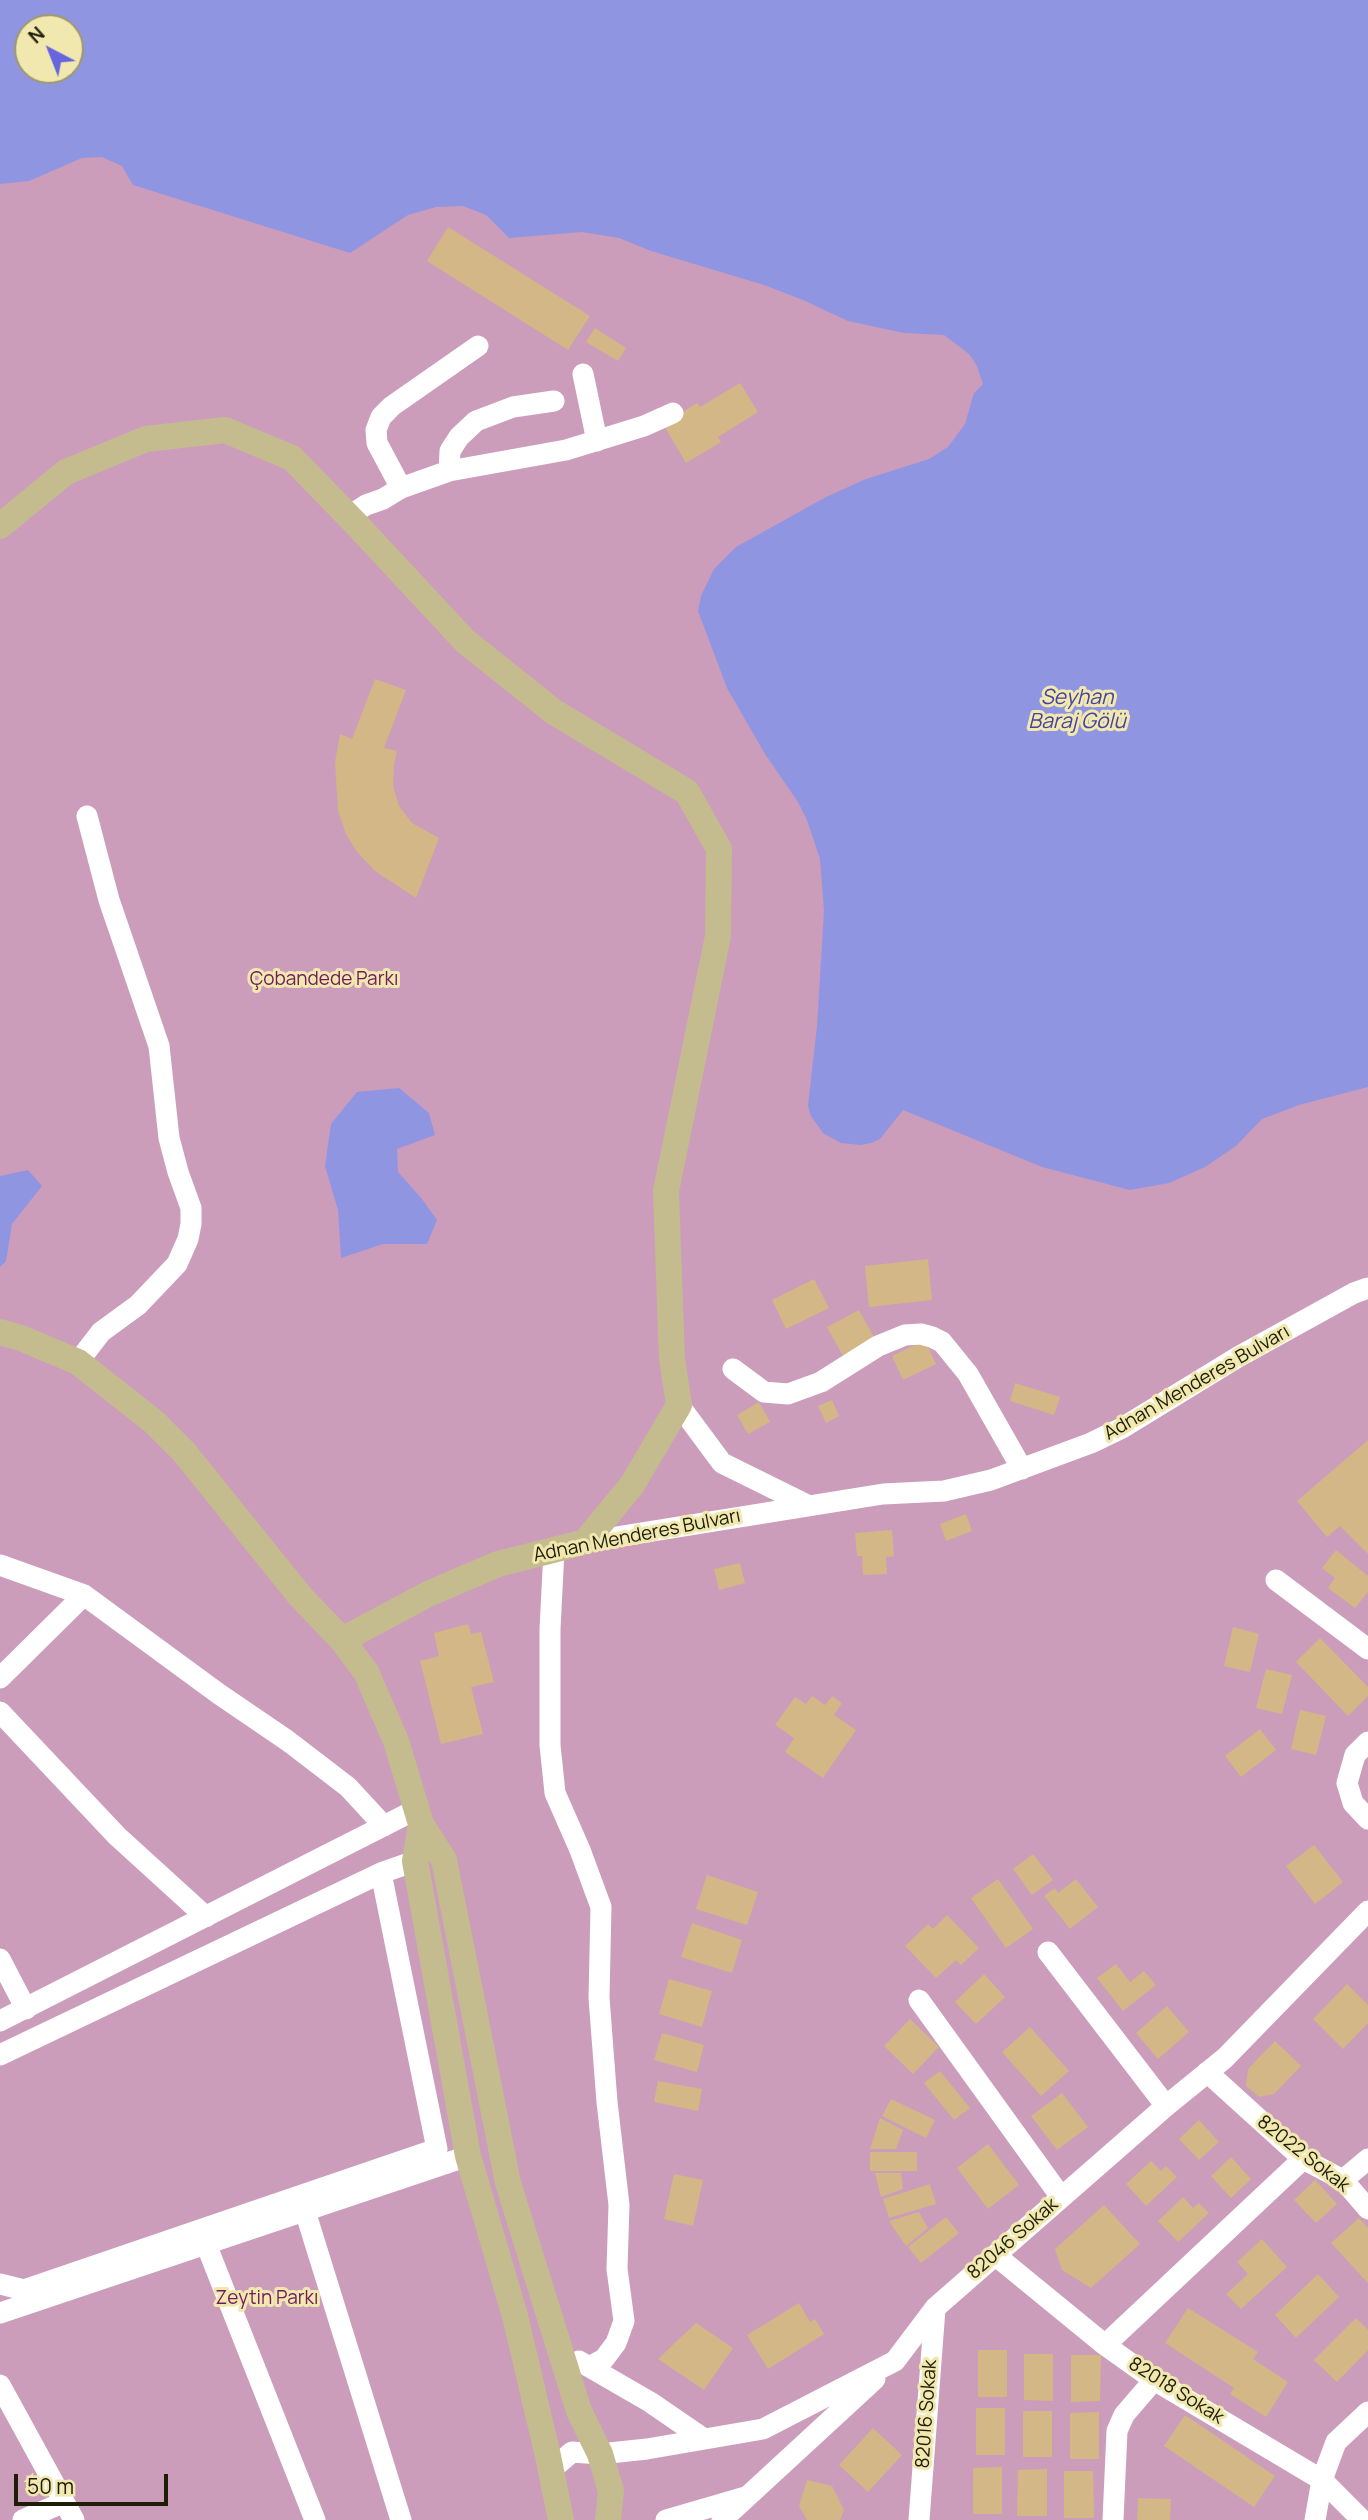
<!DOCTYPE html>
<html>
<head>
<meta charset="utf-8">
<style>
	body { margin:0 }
	#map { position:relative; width:1368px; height:2520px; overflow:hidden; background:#e4dba4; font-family:Manrope,sans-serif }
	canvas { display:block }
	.north { position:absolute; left:14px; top:14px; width:70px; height:70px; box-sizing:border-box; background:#f1e8b0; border:2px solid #9d976c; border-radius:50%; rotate:318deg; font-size:19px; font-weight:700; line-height:28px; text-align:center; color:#201d07 }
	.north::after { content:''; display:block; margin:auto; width:24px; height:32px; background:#6766df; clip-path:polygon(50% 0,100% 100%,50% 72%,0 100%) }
	.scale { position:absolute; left:14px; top:2474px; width:154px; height:32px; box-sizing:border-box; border:4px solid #201d07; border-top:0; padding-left:9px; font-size:21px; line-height:24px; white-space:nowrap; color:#201d07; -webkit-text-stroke:5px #f1e8b0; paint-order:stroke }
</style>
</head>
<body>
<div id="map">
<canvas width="1368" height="2520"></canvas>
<div class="north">N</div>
<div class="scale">50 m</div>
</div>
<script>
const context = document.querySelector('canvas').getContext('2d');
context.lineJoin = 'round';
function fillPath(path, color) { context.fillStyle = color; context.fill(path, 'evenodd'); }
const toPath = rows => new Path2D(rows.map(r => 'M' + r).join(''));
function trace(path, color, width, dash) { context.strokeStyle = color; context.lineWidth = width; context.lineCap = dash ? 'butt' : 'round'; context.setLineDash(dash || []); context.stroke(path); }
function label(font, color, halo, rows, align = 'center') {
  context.font = font + ' Manrope,sans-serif'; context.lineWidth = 6; context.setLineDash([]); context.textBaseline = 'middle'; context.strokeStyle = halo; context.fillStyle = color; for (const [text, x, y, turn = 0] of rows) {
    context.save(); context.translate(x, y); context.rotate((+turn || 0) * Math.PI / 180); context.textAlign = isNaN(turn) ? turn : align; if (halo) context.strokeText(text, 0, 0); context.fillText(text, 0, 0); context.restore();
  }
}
fillPath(toPath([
	[0,0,1368,0,1368,2520,0,2520],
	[28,28,70,28,70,70,28,70]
]), '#cc9cbb');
fillPath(toPath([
	[0,0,1368,0,1368,1087,1299,1105,1262,1119,1236,1146,1205,1167,1169,1183,1130,1190,1042,1167,903,1110,880,1139,871,1143,861,1145,841,1143,823,1133,811,1116,808,1106,817,1026,824,911,820,859,807,820,798,802,765,754,727,688,698,611,701,596,714,569,736,547,826,497,866,479,929,459,948,447,965,424,974,393,983,384,977,366,969,354,944,335,904,333,848,321,803,300,764,285,651,251,619,238,582,232,509,238,486,215,463,206,436,207,408,215,350,253,133,185,122,166,102,157,82,158,29,181,0,184],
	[70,28,70,70,28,70,28,28],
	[399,1088,429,1113,435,1135,397,1149,398,1172,422,1199,437,1220,427,1244,383,1244,341,1258,338,1210,325,1166,331,1124,357,1092],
	[28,1170,42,1186,12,1224,6,1261,0,1267,0,1176]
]), '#9095e1');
fillPath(toPath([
	[448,227,590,316,568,350,427,261],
	[595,328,626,348,618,361,586,342],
	[740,383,758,412,718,437,721,442,686,463,663,424,697,403,700,407],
	[375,679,406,690,384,748,397,751,394,764,393,786,399,806,412,823,439,838,416,898,375,871,357,852,346,834,338,811,335,762,340,734,352,739],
	[928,1259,932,1300,869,1307,865,1266],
	[814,1279,829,1308,786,1329,772,1300],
	[859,1310,875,1339,843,1356,827,1327],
	[925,1340,936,1364,903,1380,892,1356],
	[1015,1383,1060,1397,1054,1415,1010,1401],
	[832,1400,839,1416,826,1423,818,1406],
	[759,1402,770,1422,748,1434,737,1415],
	[1368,1440,1368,1554,1340,1526,1327,1537,1297,1501],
	[966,1514,972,1531,946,1541,940,1524],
	[892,1530,894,1556,886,1557,887,1574,863,1575,862,1556,857,1556,855,1533],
	[1336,1550,1368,1576,1368,1592,1355,1608,1328,1588,1335,1578,1322,1568],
	[740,1563,745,1583,719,1590,714,1569],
	[468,1624,471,1634,481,1632,494,1682,471,1687,483,1734,441,1744,420,1661,439,1656,434,1633],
	[1233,1627,1259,1634,1250,1672,1224,1666],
	[1320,1638,1368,1687,1368,1696,1348,1716,1296,1662],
	[1266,1669,1292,1675,1282,1714,1256,1708],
	[812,1696,825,1705,832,1696,842,1703,834,1715,856,1730,823,1778,785,1752,794,1738,775,1725,795,1697,806,1704],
	[1300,1710,1326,1716,1316,1755,1291,1749],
	[1260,1729,1276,1750,1241,1777,1225,1756],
	[1314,1845,1343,1882,1315,1904,1286,1866],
	[1033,1854,1053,1880,1032,1895,1013,1869],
	[707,1875,758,1892,747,1925,696,1909],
	[998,1879,1033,1929,1006,1948,971,1898],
	[1076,1879,1098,1907,1070,1929,1044,1896,1055,1888,1058,1893],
	[947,1915,979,1948,961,1965,956,1960,936,1978,905,1946,928,1924,933,1929],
	[692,1923,742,1940,732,1973,681,1957],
	[1116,1964,1130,1982,1144,1971,1156,1985,1123,2011,1097,1978],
	[984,1974,1005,1997,976,2024,955,2002],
	[669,1979,712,1991,702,2027,659,2014],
	[1347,1984,1368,2005,1368,2023,1343,2049,1313,2019],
	[1167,2006,1189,2032,1158,2059,1136,2033],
	[910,2019,939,2047,913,2074,884,2046],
	[1030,2027,1069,2071,1041,2096,1002,2052],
	[662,2033,704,2045,697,2072,654,2060],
	[1275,2041,1301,2066,1274,2094,1259,2097,1246,2086,1248,2069],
	[940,2071,970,2108,954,2120,924,2083],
	[658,2081,702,2089,698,2111,654,2102],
	[1062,2093,1088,2127,1057,2150,1031,2116],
	[891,2099,935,2120,926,2138,882,2116],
	[880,2118,903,2130,896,2149,870,2149],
	[1199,2120,1219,2142,1199,2160,1179,2139],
	[988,2144,1019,2185,988,2209,957,2168],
	[870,2152,917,2152,917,2171,870,2171],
	[1231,2157,1251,2179,1231,2198,1211,2176],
	[1151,2161,1161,2171,1166,2166,1177,2177,1146,2206,1126,2184],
	[875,2173,901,2173,903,2189,881,2197],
	[674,2174,703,2180,693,2226,664,2219],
	[1315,2180,1337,2204,1316,2223,1294,2200],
	[930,2184,936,2204,889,2218,883,2199],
	[1183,2197,1193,2208,1199,2203,1209,2213,1178,2242,1158,2221],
	[1104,2205,1140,2244,1091,2288,1062,2270,1055,2249],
	[919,2212,928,2228,906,2246,889,2221],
	[946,2217,959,2233,921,2263,908,2247],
	[1359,2218,1368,2228,1368,2283,1331,2243],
	[1262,2239,1287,2267,1241,2309,1226,2294,1248,2274,1237,2262],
	[1318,2274,1339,2297,1296,2338,1275,2315],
	[799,2303,810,2322,815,2319,824,2334,768,2369,747,2335],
	[1188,2308,1258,2352,1253,2359,1288,2382,1266,2417,1230,2394,1234,2388,1165,2343],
	[1356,2318,1368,2330,1368,2350,1337,2382,1314,2360],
	[696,2323,733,2348,704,2390,658,2359],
	[978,2350,1007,2350,1007,2397,978,2397],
	[1024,2354,1053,2354,1053,2401,1024,2400],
	[1071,2355,1101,2355,1100,2401,1071,2402],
	[976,2408,1005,2408,1005,2455,976,2455],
	[1023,2411,1052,2411,1052,2457,1023,2457],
	[1099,2412,1099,2459,1070,2459,1070,2413],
	[1185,2415,1275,2476,1254,2507,1164,2446],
	[873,2428,902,2455,868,2492,839,2465],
	[1002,2467,1002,2514,973,2514,973,2468],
	[1047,2469,1047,2516,1017,2516,1018,2470],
	[1064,2471,1093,2471,1094,2518,1064,2518],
	[807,2480,832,2486,844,2510,840,2520,807,2520,799,2506],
	[1138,2498,1171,2499,1170,2520,1137,2520]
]), '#d4b787');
trace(toPath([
	[583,374,597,441],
	[449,471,450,451,459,437,476,421,513,407,554,401],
	[401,488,377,443,376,430,381,417,392,406,478,346],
	[349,516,366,505,383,499,401,488,449,471,566,450,644,426,673,413],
	[78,1362,101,1332,138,1305,177,1264,188,1239,191,1224,191,1208,178,1172,169,1138,159,1046,109,900,87,816],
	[733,1369,764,1392,788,1394,821,1382,878,1346,905,1335,921,1334,932,1337,942,1342,968,1374,1022,1469],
	[679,1405,722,1463,807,1505],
	[585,1542,883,1494,944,1491,991,1480,1091,1443,1122,1428,1238,1357,1354,1293,1368,1288],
	[554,1550,550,1629,550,1745,555,1793,580,1850,601,1907,599,1998,607,2102,619,2205,617,2269,624,2321,616,2343,604,2359,589,2367],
	[0,1565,84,1595,219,1694,288,1741,348,1787,384,1826],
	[1276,1580,1368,1649],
	[0,1678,84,1595],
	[0,1712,117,1836,206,1917],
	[1368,1742,1355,1755,1347,1783,1353,1803,1368,1819],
	[1048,1952,1166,2106],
	[0,1959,26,2009],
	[919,2000,1061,2197],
	[0,2021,417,1809],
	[0,2055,381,1873,415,1861],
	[1207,2072,1303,2159,1343,2180,1368,2209],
	[1343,2180,1368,2159],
	[305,2211,401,2520],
	[206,2244,315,2520],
	[995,2255,1105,2345,1154,2380,1322,2480,1362,2520],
	[0,2284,24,2290,437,2149,381,1873],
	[0,2313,468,2156],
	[1105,2345,1303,2159],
	[579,2361,650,2402,704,2439],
	[0,2385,74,2520],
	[551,2470,572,2452,600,2454,647,2449,763,2429,895,2361,935,2308,1166,2106,1225,2058,1368,1911],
	[23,2520,62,2503],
	[666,2520,745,2497],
	[722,2520,875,2379],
	[919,2520,935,2309],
	[1113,2520,1117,2431,1124,2415,1154,2380],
	[1315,2520,1322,2480,1336,2442,1368,2412]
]), '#fff', 21);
trace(toPath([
	[0,526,66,472,146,439,225,430,292,458,358,526,465,641,554,712,687,792,719,849,718,936,666,1191,672,1359,679,1405,632,1485,585,1542,498,1564,428,1594,342,1640],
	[0,1332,21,1338,78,1362,154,1422,184,1452,300,1596,342,1640,366,1672,396,1741,421,1824,444,1860,508,2183,579,2411,600,2454,611,2491,608,2520],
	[421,1824,415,1861,468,2156,515,2316,548,2456,561,2520]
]), '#c4bc8e', 26);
label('19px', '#711a5c', '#f1e8b0', [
	["Çobandede Parkı",324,980],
	["Zeytin Parkı",267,2299]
]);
label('19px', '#201d07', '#f1e8b0', [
	["Adnan Menderes Bulvarı",1197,1383,-30],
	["Adnan Menderes Bulvarı",637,1536,-11],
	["82022 Sokak",1303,2154,38],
	["82046 Sokak",1013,2239,-41],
	["82018 Sokak",1176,2391,32],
	["82016 Sokak",927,2414,-86]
]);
label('italic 21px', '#46449d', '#f1e8b0', [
	["Seyhan",1077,698],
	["Baraj Gölü",1077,722]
]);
</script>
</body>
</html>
